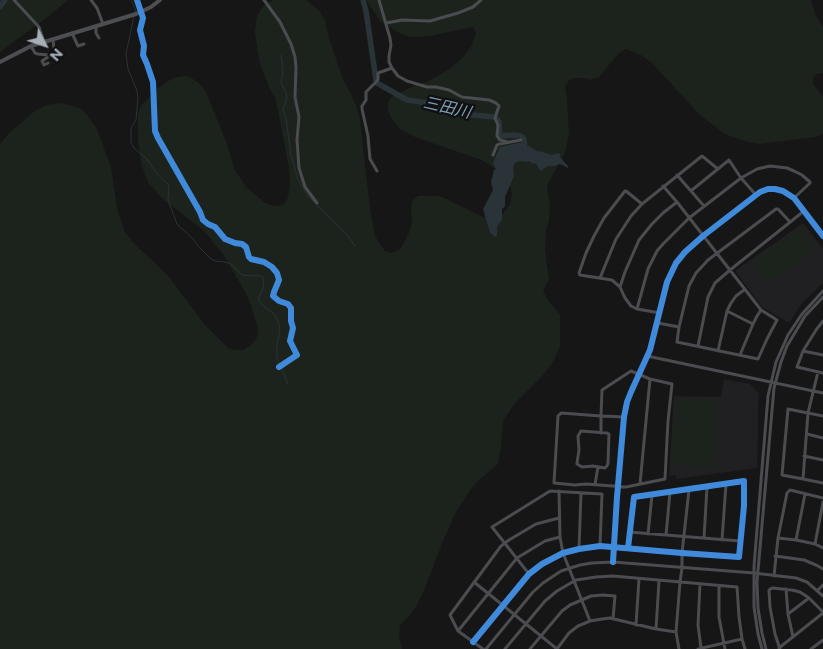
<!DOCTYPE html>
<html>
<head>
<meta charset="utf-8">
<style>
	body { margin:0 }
	#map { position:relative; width:823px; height:649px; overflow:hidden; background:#161616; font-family:Montserrat,sans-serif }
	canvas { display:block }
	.north { position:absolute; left:20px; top:20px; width:50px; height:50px; -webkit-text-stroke:4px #101012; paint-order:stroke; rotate:131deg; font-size:14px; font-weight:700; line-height:20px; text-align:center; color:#a7aeb7 }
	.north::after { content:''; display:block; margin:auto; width:18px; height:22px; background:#a7aeb7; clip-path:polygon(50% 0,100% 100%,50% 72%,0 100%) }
</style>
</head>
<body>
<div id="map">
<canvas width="823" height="649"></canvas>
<div class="north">N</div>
</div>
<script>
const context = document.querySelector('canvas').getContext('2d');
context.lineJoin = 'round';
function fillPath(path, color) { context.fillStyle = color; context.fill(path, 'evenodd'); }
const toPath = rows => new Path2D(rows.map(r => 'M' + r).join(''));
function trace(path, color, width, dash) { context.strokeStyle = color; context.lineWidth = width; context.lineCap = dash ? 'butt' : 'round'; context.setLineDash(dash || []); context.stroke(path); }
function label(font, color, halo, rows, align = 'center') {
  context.font = font + ' Montserrat,"Noto Sans JP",sans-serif'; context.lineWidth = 4.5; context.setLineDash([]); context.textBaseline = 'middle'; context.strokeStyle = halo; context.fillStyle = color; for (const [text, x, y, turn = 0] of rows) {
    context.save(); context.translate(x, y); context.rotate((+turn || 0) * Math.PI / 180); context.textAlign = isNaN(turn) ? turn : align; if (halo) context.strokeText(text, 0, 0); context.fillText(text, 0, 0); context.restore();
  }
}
fillPath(toPath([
	[803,223,823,249,823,283,802,303,789,323,762,307,735,271],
	[724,379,750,384,759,393,758,403,758,435,757,468,676,479,676,475,669,476,674,396,721,397]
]), '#202022');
fillPath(toPath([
	[0,0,68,0,50,15,0,52],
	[273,0,307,0,320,12,325,20,328,35,342,77,352,96,357,108,360,120,370,208,375,236,385,251,391,253,398,251,403,245,409,233,412,222,411,208,412,201,418,196,435,196,442,197,483,217,503,214,510,204,512,193,510,186,500,172,482,160,415,137,400,129,391,118,388,110,388,103,390,98,411,87,431,80,451,68,464,56,472,45,476,34,475,30,473,27,467,28,431,36,411,37,401,34,381,22,366,0,811,0,815,14,823,27,823,73,816,74,813,77,813,84,823,97,823,134,815,137,759,144,744,141,725,134,700,115,652,63,641,55,626,49,619,53,599,77,590,80,585,78,575,78,569,80,565,87,567,99,569,135,565,152,547,186,550,205,549,221,546,230,545,250,549,279,543,291,546,297,560,315,560,346,553,362,542,376,516,402,508,413,503,422,501,446,498,464,479,480,470,490,455,514,443,541,424,590,417,605,410,615,400,625,399,637,402,649,0,649,0,144,9,133,35,111,47,105,61,103,73,106,83,110,96,127,111,167,118,213,125,232,133,242,169,277,205,325,228,348,235,350,243,350,251,345,257,338,258,328,248,297,223,254,204,231,164,200,149,184,142,167,138,140,138,114,141,106,157,89,173,78,185,76,190,77,199,83,206,92,227,144,235,170,246,187,264,202,273,206,279,206,283,205,287,200,289,192,290,184,289,168,276,100,269,87,259,61,255,32,257,16,263,6],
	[801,227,817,248,770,283,754,261],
	[676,398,718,401,712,467,671,464]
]), '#1c231d');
fillPath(toPath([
	[518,143,524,143,537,151,543,152,552,155,558,153,560,154,560,157,568,166,568,168,560,164,554,166,548,166,543,169,542,171,539,169,536,163,533,164,529,161,526,162,521,161,516,162,513,167,514,176,505,197,505,206,502,209,502,220,497,226,497,235,495,237,490,232,483,209,493,190,491,182,494,170,496,169,493,163,494,160,500,147]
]), '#293338');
trace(toPath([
	[131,0,136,11,135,13],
	[134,16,126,54,128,69,137,91,138,98,136,120,131,128,131,143,135,149,146,158,157,174,169,185,168,200,177,224,193,239,199,247,211,259,215,261,225,262,231,264,242,275,251,276,258,275,264,278,263,288,259,297,259,301,261,304,274,314,278,321,280,330,277,344,277,358,288,384],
	[281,55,283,71,281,83,286,92,287,98,283,109,286,119,291,155,298,180,307,195,348,236,355,246]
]), '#293338', 1);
trace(toPath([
	[363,0,366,11,376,80],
	[0,7,5,0],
	[377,83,407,100,435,104,462,114,494,117,496,118,499,122,500,136,515,135,521,136,524,139,525,149]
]), '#293338', 5.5);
trace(toPath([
	[14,0,39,27,44,42],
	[91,0,97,8,103,24],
	[137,0,143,18,140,30,144,46,143,55,147,64,153,82,155,131,158,138,200,212,203,220,208,224,215,227,225,239,235,243,242,244,246,247,249,257,251,259,264,262,272,267,277,273,279,280,274,292,273,296,279,301,288,304,291,308,291,321,293,328,290,341,297,355,279,367],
	[264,0,280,22,291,44,295,57,296,68,295,97,299,117,297,140,299,168,305,187,317,203],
	[379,0,390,38,391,45,389,56,389,62,392,68,398,76,407,81,427,87,436,87,449,90,462,97,489,100,496,103,499,106,495,118,498,125,497,136,500,140,507,142],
	[386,23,402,20,430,21,458,13,473,7,481,0],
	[96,26,96,33,99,38],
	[72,33,78,46,84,44],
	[53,40,54,49],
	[31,46,35,53,38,54,48,55,48,57,42,61,44,65,48,63],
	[493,155,497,145,499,144,521,140],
	[377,171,370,159,368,136,362,109,362,106,366,100,366,92,378,80,378,73,392,68],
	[677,175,704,206],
	[692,190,729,160,741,178,756,195],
	[600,278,616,239,631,216,642,204,702,156,718,169],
	[620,287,625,272,639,240,652,224,663,213,677,202],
	[637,309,631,306,625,298,620,287,612,280,580,275,579,273,586,253,594,236,604,218,625,191,626,191,642,204],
	[727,311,753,324],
	[660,313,637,309,648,269,657,251,663,244,689,218,741,178,757,169,770,166,787,168,794,171,802,175,810,182,810,183,794,198],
	[823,321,816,330,803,351,797,367,823,373],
	[658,323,679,327,677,342,758,359,767,339,777,320,761,310,677,202,663,186],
	[679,327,689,286,696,273,708,260,776,209,778,209,790,222],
	[698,346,708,297,715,283,730,270,804,211],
	[718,351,727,311,731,303,736,296,744,290],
	[803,351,823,355],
	[740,355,753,324,757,316,761,310],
	[647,356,823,393],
	[818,372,808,413,803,479,782,475,788,409,823,416],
	[581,431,607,433,609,434,608,463,607,466,605,468,593,466,582,467,577,464,577,463,579,450,578,436,581,431],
	[601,433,601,416,602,390,631,371,650,379,672,384,668,421,665,479,626,487,586,484,575,485,554,483,558,416,561,413,601,416,624,417],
	[807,434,823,438],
	[804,456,823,460],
	[803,479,823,483],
	[595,484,598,467],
	[640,484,650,379],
	[559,491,560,537,563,553,590,621],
	[629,532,740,541],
	[648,534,652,495],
	[666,535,670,492],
	[704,538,707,487],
	[778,538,796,540,815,544,823,548],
	[722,540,726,484],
	[796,540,805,494],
	[815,544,823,502],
	[579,549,581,493],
	[775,556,804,560,816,565,823,569],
	[613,562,617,497,624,417,627,402,631,392,650,350,667,282,676,263,685,252,703,236,760,192,768,189,775,189,783,191,794,198,823,236],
	[529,574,492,527,550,491,602,494,600,546],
	[774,576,778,538,787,493,790,490,823,498],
	[474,582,557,649,569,633,578,626,590,621,602,619,610,618,656,629,676,632],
	[700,584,698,625,701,648],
	[719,586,719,617,725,649],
	[786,589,788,614,793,637],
	[818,590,823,585],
	[788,614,809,598],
	[636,625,639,579],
	[656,629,659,581],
	[458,631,517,558,545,541,560,537],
	[473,642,529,574,542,564,563,553,579,549,600,546,682,553,739,557,744,506,744,481,634,497,628,548],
	[779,648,823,613],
	[483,649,458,631,450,615,501,546,509,540,536,524,559,518],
	[486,649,533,592,543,583,561,571,580,565,592,563,613,562,754,573,796,578,807,582,823,596],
	[505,649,545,601,557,591,576,580,596,577,613,576,737,587,739,617,742,639,745,649],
	[530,649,562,611,570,605,591,596,603,595,615,596,613,619],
	[679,649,676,632,680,582,682,568,682,553,689,490],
	[698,649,742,639],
	[762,649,758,634,754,607,754,566,768,396,776,362,788,335,802,314,823,291],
	[766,649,762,633,758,608,757,582,774,388,781,362,787,346,805,316,823,297],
	[780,649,775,634,770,607,769,590,772,588,792,590,800,592,809,598,823,612],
	[811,649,823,640]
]), '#4a4c4f', 3);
trace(toPath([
	[0,62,31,46,136,14,151,7,160,0]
]), '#4c4e51', 4);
trace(toPath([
	[137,0,143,18,140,30,144,46,143,55,147,64,153,82,155,131,158,138,200,212,203,220,208,224,215,227,225,239,235,243,242,244,246,247,249,257,251,259,264,262,272,267,277,273,279,280,274,292,273,296,279,301,288,304,291,308,291,321,293,328,290,341,297,355,279,367],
	[613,562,617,497,624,417,627,402,631,392,650,350,667,282,676,263,685,252,703,236,760,192,768,189,775,189,783,191,794,198,823,236],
	[473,642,529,574,542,564,563,553,579,549,600,546,682,553,739,557,744,506,744,481,634,497,628,548]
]), '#408adc', 6);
label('italic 16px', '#7ea0b2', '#101012', [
	["三田川",447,108,13]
]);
</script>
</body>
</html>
